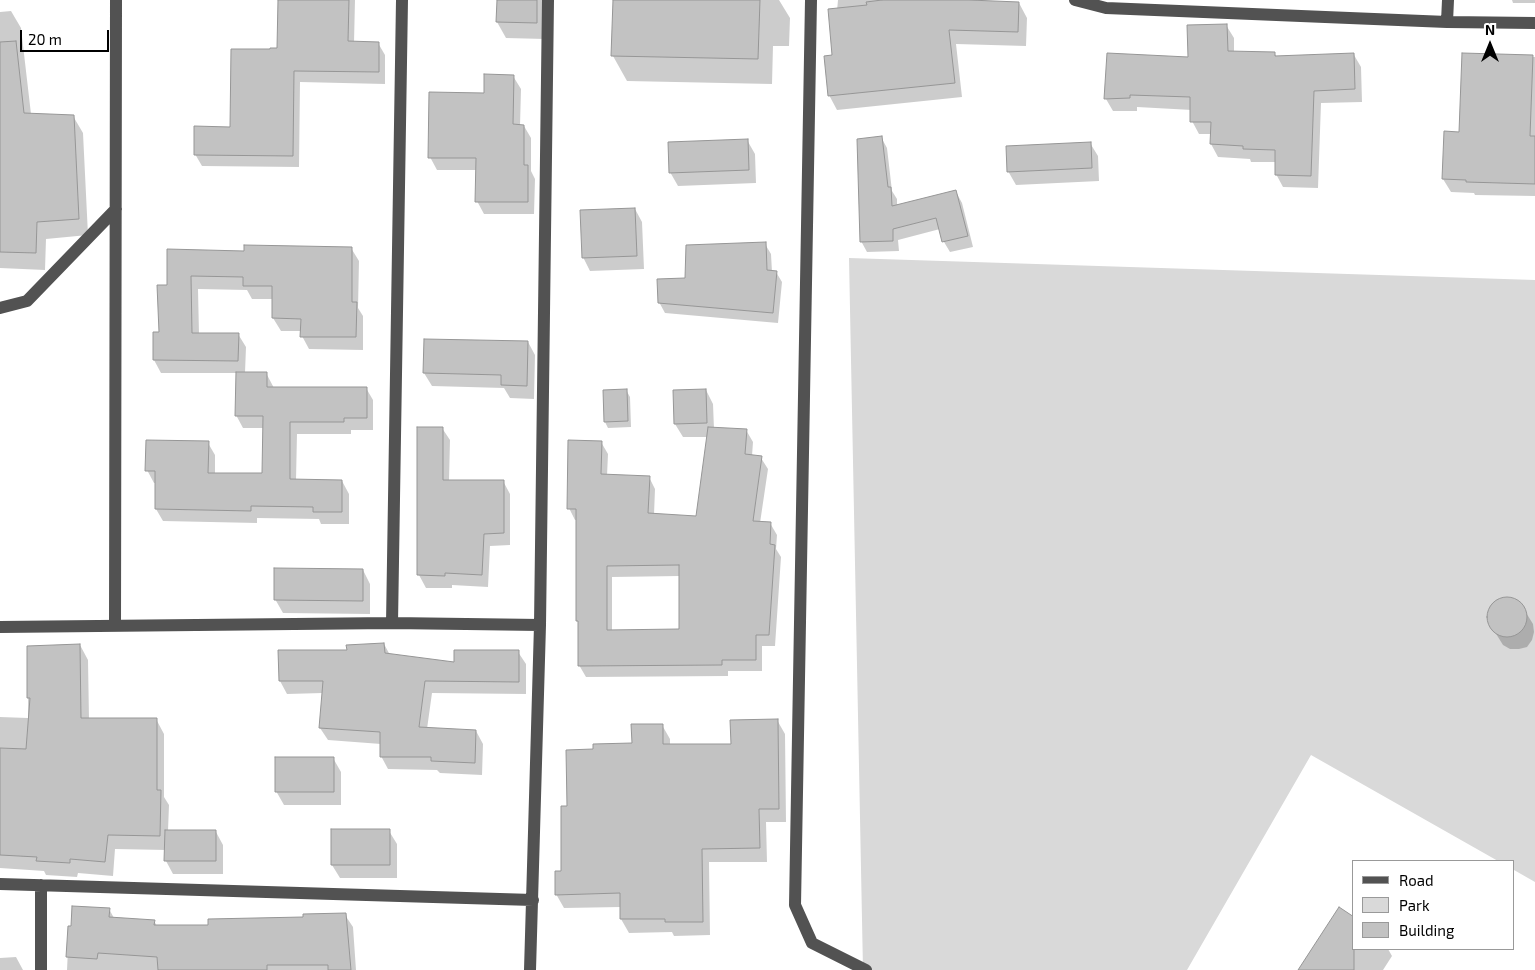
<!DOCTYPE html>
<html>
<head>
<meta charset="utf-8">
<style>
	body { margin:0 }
	#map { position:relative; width:1535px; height:970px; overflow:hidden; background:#fff; font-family:"Exo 2",sans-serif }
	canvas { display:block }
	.legend { position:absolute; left:1352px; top:860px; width:162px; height:90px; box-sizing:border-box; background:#fff; border:1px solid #999; margin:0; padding:6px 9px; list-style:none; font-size:15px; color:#000 }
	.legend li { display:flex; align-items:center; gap:10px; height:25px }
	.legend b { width:25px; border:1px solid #999 }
	.north { position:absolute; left:1465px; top:20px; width:50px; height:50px; -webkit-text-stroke:4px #fff; paint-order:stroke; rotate:0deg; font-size:14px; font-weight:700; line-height:20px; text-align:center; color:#000 }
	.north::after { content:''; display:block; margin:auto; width:18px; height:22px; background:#000; clip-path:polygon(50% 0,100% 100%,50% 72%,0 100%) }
	.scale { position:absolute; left:20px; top:30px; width:89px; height:22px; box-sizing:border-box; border:2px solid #000; border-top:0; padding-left:6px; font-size:15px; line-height:18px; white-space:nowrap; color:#000; -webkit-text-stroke:4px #fff; paint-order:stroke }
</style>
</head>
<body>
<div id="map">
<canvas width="1535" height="970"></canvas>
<ul class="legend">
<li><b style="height:6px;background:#525252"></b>Road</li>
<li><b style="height:14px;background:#d9d9d9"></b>Park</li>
<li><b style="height:14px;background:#c2c2c2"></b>Building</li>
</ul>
<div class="north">N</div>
<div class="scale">20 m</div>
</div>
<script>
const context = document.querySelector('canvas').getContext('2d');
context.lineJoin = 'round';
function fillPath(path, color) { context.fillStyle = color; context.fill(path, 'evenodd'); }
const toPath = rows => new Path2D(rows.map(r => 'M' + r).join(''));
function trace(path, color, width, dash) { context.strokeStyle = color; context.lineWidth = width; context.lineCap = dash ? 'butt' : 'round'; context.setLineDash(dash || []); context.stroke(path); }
fillPath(toPath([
	[849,258,1535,280,1535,882,1514,870,1514,861,1498,861,1311,755,1187,970,863,970]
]), '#d9d9d9');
fillPath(toPath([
	[279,0,355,0,354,43,378,43,385,55,385,84,300,82,299,167,202,166,195,154,232,128,271,50,278,49],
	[498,0,544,0,545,39,506,38,497,22],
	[614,0,779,0,790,18,789,46,773,46,772,84,627,81,613,56],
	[838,0,977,0,977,2,1019,3,1027,18,1026,46,956,44,962,97,837,110,829,95],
	[1512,0,1535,0,1535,3,1513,3],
	[11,11,21,28,31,114,73,116,83,133,88,235,46,239,45,270,0,268,0,12],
	[1226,25,1234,38,1234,52,1274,53,1277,57,1354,55,1361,67,1362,102,1321,103,1318,188,1283,187,1276,174,1276,162,1251,162,1250,159,1218,157,1211,144,1211,134,1199,134,1192,121,1192,110,1137,107,1137,111,1113,111,1106,99,1189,58],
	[1463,54,1535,57,1535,196,1475,195,1474,193,1451,192,1443,179,1461,133],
	[513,76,521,89,520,126,524,126,531,138,531,171,535,179,534,214,484,214,477,201,477,170,437,170,430,157,486,95],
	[881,137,887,148,892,191,897,199,897,206,956,192,962,203,973,247,950,252,944,242,940,229,898,240,899,251,867,252,861,241],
	[747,140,755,154,756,183,678,186,670,172],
	[1090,143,1098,156,1099,181,1016,185,1008,171],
	[635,209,642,222,644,269,590,271,583,257],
	[765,244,771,254,772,272,776,272,782,282,778,323,665,313,659,302,686,280],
	[351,248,359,261,358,308,363,316,363,350,309,349,302,336,302,331,281,331,273,318,273,299,252,299,247,290,198,289,199,334,238,334,246,347,245,373,266,373,274,388,366,388,373,400,373,430,351,430,351,434,297,434,296,480,342,481,349,494,349,524,321,524,319,519,257,518,257,523,163,521,156,509,156,483,154,483,147,470,208,443,215,455,215,474,264,474,264,428,243,428,236,415,237,373,161,373,154,360,168,286,245,252],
	[528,342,535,355,534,399,510,398,504,388,432,386,424,373],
	[626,390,630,397,631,427,608,428,605,422,604,391],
	[706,390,713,404,714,429,746,430,753,442,752,456,761,458,768,469,760,523,770,523,777,535,776,549,781,557,775,646,762,646,762,671,728,671,728,676,586,677,579,665,579,624,577,620,577,520,575,520,569,508,601,442,608,454,607,476,649,477,655,489,654,515,697,517,708,437,683,437,675,424],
	[680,576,680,630,612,631,612,577],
	[442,428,450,440,449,481,503,481,510,494,510,545,490,546,488,587,452,585,452,588,426,588,419,575],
	[363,570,370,584,370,614,283,613,275,599],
	[1504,599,1512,599,1520,603,1533,624,1534,632,1532,640,1527,647,1519,649,1510,649,1503,645,1490,624,1489,616,1491,608,1496,602],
	[384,644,390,655,455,663,518,652,526,664,526,694,432,693,427,729,476,731,483,744,482,775,440,773,437,770,388,769,381,756,381,744,328,740,320,728,323,693,287,694,280,681,348,651],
	[80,645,88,660,89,719,156,719,164,734,164,797,169,805,168,831,216,832,223,845,223,874,173,874,166,861,166,850,115,849,113,876,78,873,77,877,46,875,44,871,0,868,0,717,28,718,28,647],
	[777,720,785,734,786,822,766,822,767,862,709,862,710,935,674,936,672,932,629,933,621,919,621,907,564,908,556,894,563,872,569,807,594,751,633,744,662,725,670,739,670,745,732,745],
	[333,758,341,772,341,805,284,805,276,791],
	[332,831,389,831,397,844,397,878,340,878,332,865],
	[109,909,114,918,154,921,157,926,210,926,345,915,353,927,356,970,67,970,69,927],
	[1354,949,1388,949,1392,956,1383,970,1299,970],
	[16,957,23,970,0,970,0,958]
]), '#0003');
const building = toPath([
	[278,0,349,0,348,41,379,42,379,72,294,71,293,156,194,155,194,126,230,127,231,49,270,49,270,48,277,48,278,0],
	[497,0,537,0,537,23,496,22,497,0],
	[613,0,760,0,758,59,611,56,613,0],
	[882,0,969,0,1019,2,1018,32,949,30,955,83,828,96,824,56,832,55,828,9,867,5,866,2,882,0],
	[1227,24,1228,51,1275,52,1275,56,1354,53,1355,89,1314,91,1311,176,1275,175,1275,150,1243,149,1243,146,1210,144,1211,122,1190,122,1190,97,1130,95,1130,98,1104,99,1107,53,1188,57,1187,25,1227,24],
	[16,41,24,113,74,115,79,219,37,222,36,253,0,252,0,42,16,41],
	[1462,53,1533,55,1530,136,1535,136,1535,184,1466,182,1466,180,1442,179,1444,131,1459,132,1462,53],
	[484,74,514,75,513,124,524,125,524,165,528,165,528,202,475,202,476,158,428,158,429,92,484,93,484,74],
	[882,136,888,187,891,187,892,206,956,190,968,236,942,242,936,218,893,229,893,241,860,242,857,139,882,136],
	[748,139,749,170,669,173,668,142,748,139],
	[1091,142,1092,168,1007,172,1006,146,1091,142],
	[635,208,637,256,582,258,580,210,635,208],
	[766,242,767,270,777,271,773,313,658,303,657,279,685,278,686,245,766,242],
	[244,245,352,247,352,302,357,302,356,337,300,337,301,319,272,318,272,286,243,286,243,277,191,276,192,333,239,333,238,361,153,360,153,332,159,332,157,285,167,285,167,249,244,251,244,245],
	[424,339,528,341,527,386,501,385,501,375,423,373,424,339],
	[236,372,267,372,267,387,367,387,367,418,344,418,344,422,290,422,290,479,342,480,342,512,313,512,313,507,251,506,251,511,155,509,155,471,145,471,146,440,209,441,208,473,262,473,263,416,235,416,236,372],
	[627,389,628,421,604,422,603,390,627,389],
	[706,389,707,423,674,424,673,390,706,389],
	[417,427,443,427,443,480,504,480,504,533,484,534,482,575,445,573,445,576,417,575,417,427],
	[708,427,747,429,745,454,762,456,753,521,771,522,770,544,775,545,769,635,756,635,756,660,722,660,722,665,578,666,578,621,576,621,576,509,567,509,568,440,602,441,601,474,650,476,648,513,696,516,708,427],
	[679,565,679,629,607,630,607,566,679,565],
	[274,568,363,569,363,601,274,600,274,568],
	'1487 617a20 20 0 1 1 40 0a20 20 0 1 1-40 0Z',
	[384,643,385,653,454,662,454,650,519,650,519,682,425,681,419,727,476,730,475,763,431,761,431,757,380,757,380,732,319,728,323,681,279,681,278,650,347,650,346,645,384,643],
	[80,644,81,718,157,718,157,790,161,790,160,836,108,835,105,862,70,859,70,863,36,861,37,857,0,855,0,748,26,749,30,698,27,698,27,646,80,644],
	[778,719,779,809,759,809,760,848,702,849,703,922,665,922,665,919,620,919,620,893,555,895,555,871,561,871,561,806,567,806,566,750,593,749,593,744,632,743,631,724,663,724,663,744,731,744,730,720,778,719],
	[275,757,334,757,334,792,275,792,275,757],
	[331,829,390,829,390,865,331,865,331,829],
	[165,830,216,830,216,861,164,861,165,830],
	[72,906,110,908,109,917,155,920,154,925,208,925,208,919,303,917,303,914,346,913,351,970,328,970,328,965,267,965,267,970,158,970,157,957,98,953,97,959,66,957,68,926,71,926,72,906],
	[1339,907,1354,917,1354,970,1298,970,1339,907]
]);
fillPath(building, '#c2c2c2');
trace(building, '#969696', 1);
trace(toPath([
	[811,0,795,905,812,943,866,970],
	[1075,0,1106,8,1447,22,1535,23],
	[1447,22,1448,0],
	[0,308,27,301,116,209],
	[392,623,402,0],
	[115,626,116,0],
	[0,627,392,623,540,625],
	[0,884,533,900],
	[41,885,41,970],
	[530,970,540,625,548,0]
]), '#525252', 12);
</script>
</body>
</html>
